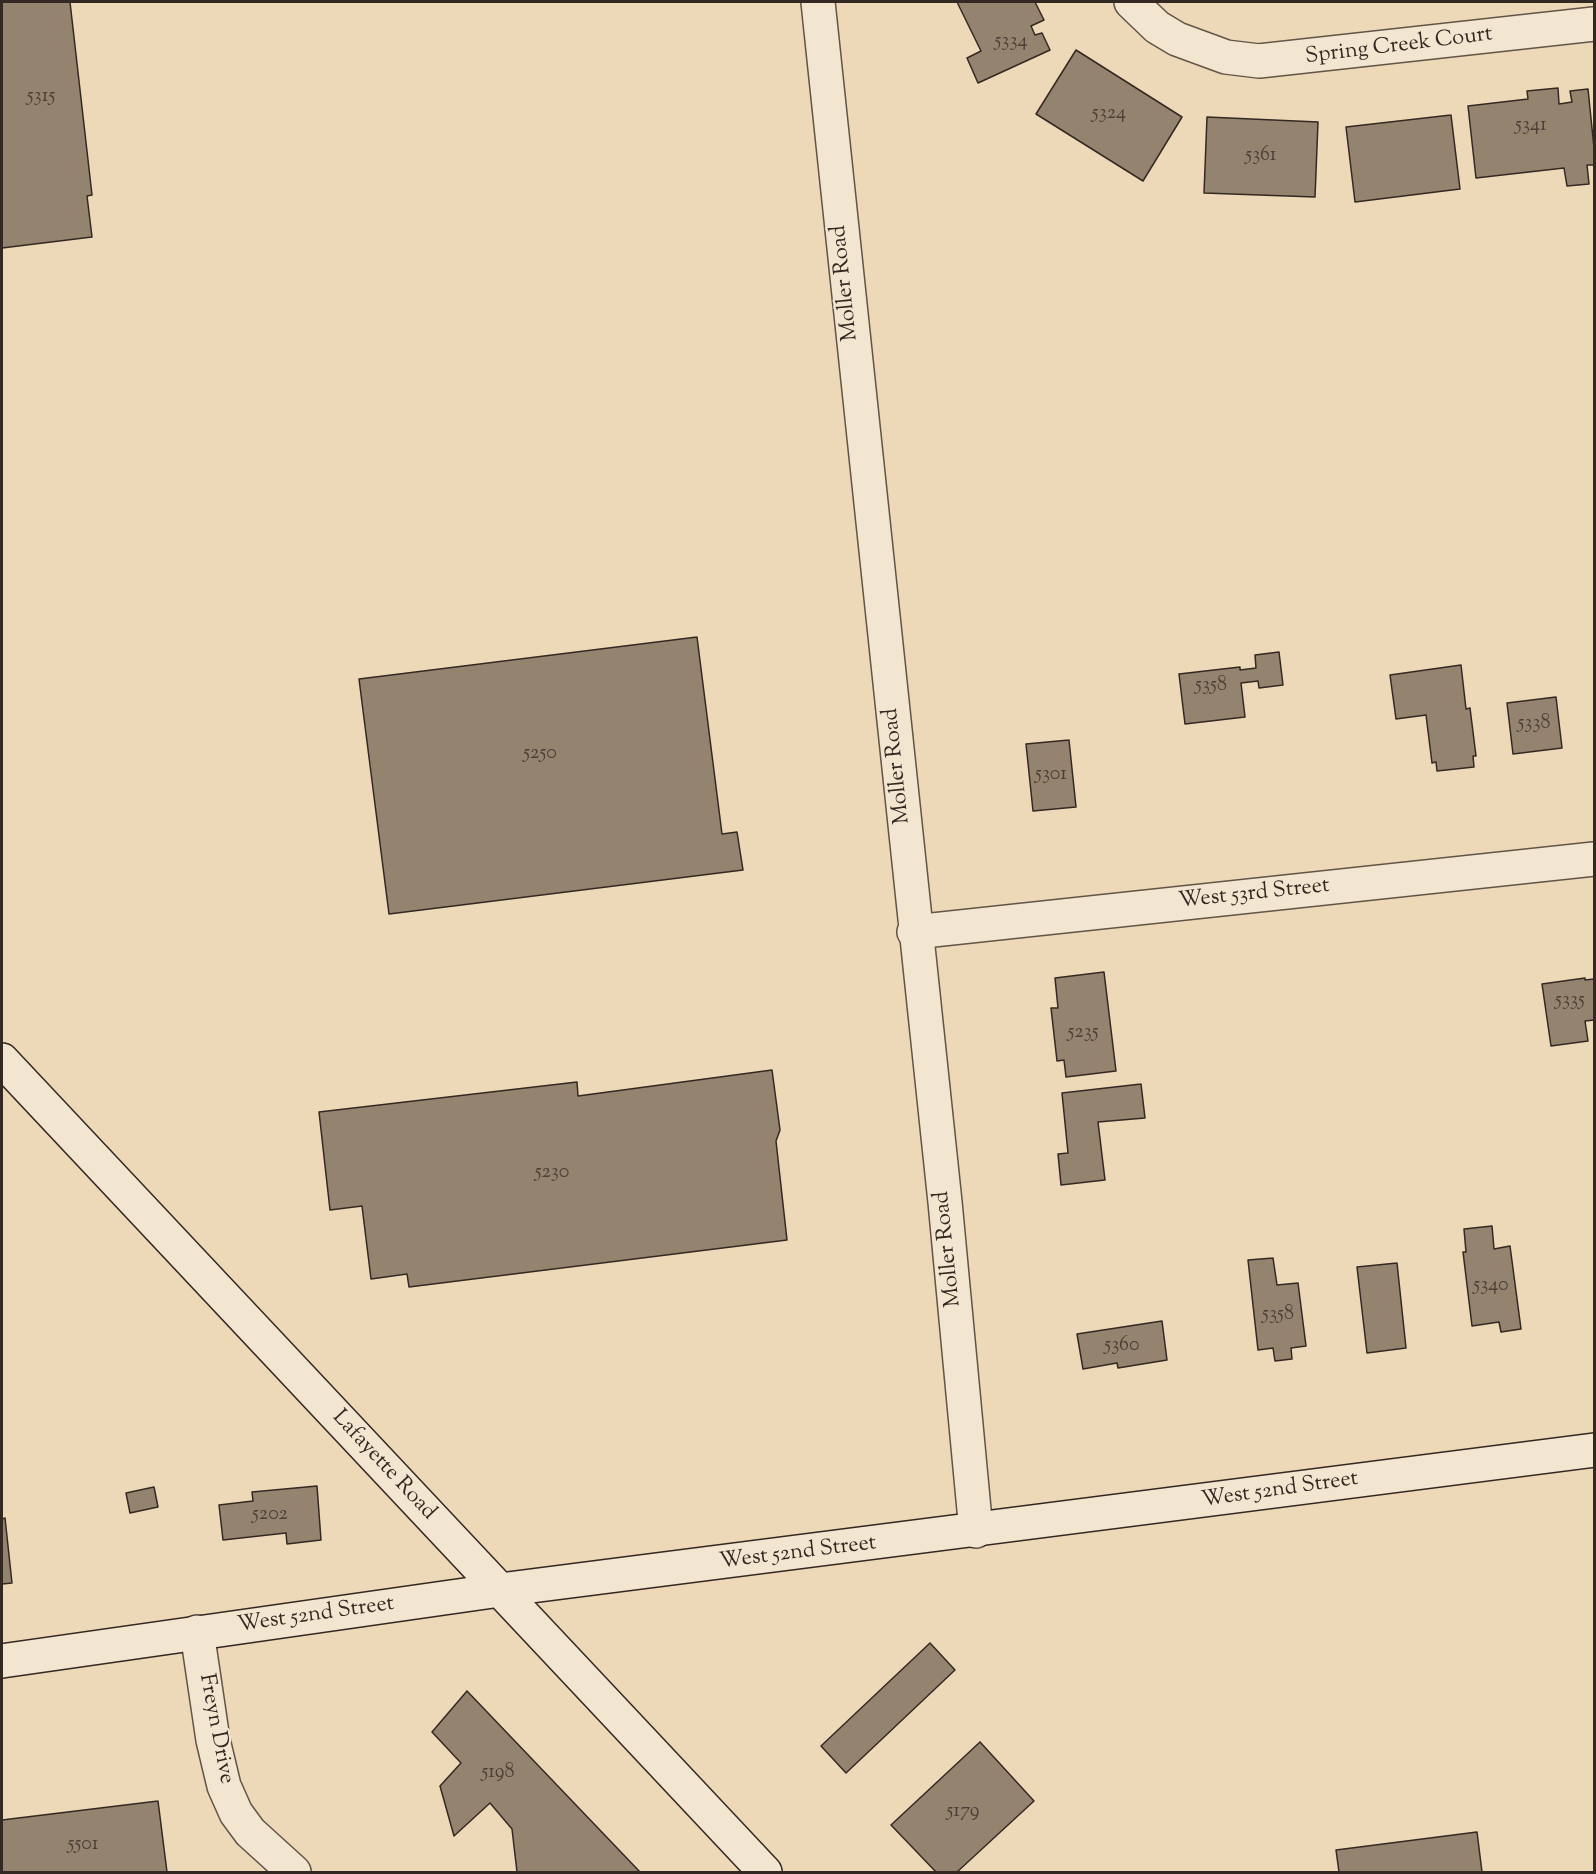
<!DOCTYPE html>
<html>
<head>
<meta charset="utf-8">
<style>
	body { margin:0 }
	#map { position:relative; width:1596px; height:1874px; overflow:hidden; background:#edd9b7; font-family:"Sorts Mill Goudy",serif }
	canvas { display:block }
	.frame { position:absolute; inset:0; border:3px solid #342822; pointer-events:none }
</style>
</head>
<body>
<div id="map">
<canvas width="1596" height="1874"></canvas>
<div class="frame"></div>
</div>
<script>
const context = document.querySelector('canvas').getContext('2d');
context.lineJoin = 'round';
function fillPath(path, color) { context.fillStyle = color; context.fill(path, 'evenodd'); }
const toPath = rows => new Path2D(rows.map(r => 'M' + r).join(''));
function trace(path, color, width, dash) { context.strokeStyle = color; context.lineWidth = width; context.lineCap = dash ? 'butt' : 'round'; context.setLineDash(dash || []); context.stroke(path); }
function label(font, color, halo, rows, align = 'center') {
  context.font = font + ' "Sorts Mill Goudy",serif'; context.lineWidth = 4.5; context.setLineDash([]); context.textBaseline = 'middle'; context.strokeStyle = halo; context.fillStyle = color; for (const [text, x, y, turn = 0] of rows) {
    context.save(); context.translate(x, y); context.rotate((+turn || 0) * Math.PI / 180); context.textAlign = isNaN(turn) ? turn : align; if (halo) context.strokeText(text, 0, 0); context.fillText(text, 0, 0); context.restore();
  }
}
const building = toPath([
	[2,2,70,2,92,195,87,196,92,237,2,248,2,2],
	[957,2,1035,2,1044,20,1031,26,1035,35,1042,33,1050,50,978,83,967,58,981,51,957,2],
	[1076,50,1182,117,1143,181,1036,114,1076,50],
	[1558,88,1559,104,1572,102,1570,91,1588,89,1594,148,1594,165,1587,165,1589,184,1567,186,1564,168,1476,178,1468,106,1528,99,1527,91,1558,88],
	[1451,115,1460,189,1355,202,1346,127,1451,115],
	[1207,117,1318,122,1315,197,1204,193,1207,117],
	[697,637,722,834,737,832,743,870,389,914,359,679,697,637],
	[1279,652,1283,685,1259,688,1258,681,1241,683,1245,717,1185,724,1179,674,1240,667,1240,670,1256,668,1255,655,1279,652],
	[1461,665,1466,709,1470,708,1476,756,1473,756,1474,767,1437,771,1436,762,1432,763,1426,715,1396,719,1390,675,1461,665],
	[1556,697,1562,748,1513,754,1507,703,1556,697],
	[1069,740,1076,807,1033,811,1026,744,1069,740],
	[1104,972,1116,1071,1066,1077,1064,1060,1057,1061,1051,1008,1058,1008,1055,978,1104,972],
	[1585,978,1585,980,1594,979,1594,1020,1585,1021,1588,1041,1551,1046,1542,984,1585,978],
	[772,1070,780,1130,776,1141,787,1240,409,1287,407,1274,371,1279,362,1206,330,1210,319,1112,577,1082,578,1096,772,1070],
	[1141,1084,1145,1118,1098,1122,1105,1180,1061,1185,1058,1154,1068,1153,1062,1093,1141,1084],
	[1492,1226,1494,1249,1510,1246,1521,1329,1501,1332,1499,1322,1472,1326,1463,1252,1466,1252,1464,1229,1492,1226],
	[1273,1258,1277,1285,1298,1283,1306,1346,1291,1348,1292,1359,1275,1361,1273,1348,1258,1350,1248,1260,1273,1258],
	[1397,1263,1406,1348,1367,1353,1357,1267,1397,1263],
	[1162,1321,1167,1360,1118,1368,1117,1363,1083,1369,1077,1334,1162,1321],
	[317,1486,321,1540,287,1544,286,1533,223,1540,219,1505,253,1501,252,1492,317,1486],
	[154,1487,158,1507,130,1513,126,1493,154,1487],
	[5,1518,12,1583,2,1584,2,1519,5,1518],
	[930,1643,955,1670,846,1773,821,1746,930,1643],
	[467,1691,640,1872,517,1872,512,1829,490,1803,454,1836,440,1786,461,1763,432,1732,467,1691],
	[980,1742,1034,1801,957,1872,936,1872,891,1825,980,1742],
	[158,1801,167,1872,2,1872,2,1820,158,1801],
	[1477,1832,1482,1872,1339,1872,1336,1850,1477,1832]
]);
fillPath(building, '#94846f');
trace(building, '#342822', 1.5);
const street = toPath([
	[818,2,945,1202,976,1531],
	[1131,2,1157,27,1177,39,1226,57,1259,61,1594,24],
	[914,932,1594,859],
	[197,1632,213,1740,224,1786,236,1813,250,1832,294,1872]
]);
const secondary = toPath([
	[2,1060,765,1872],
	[2,1661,500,1590,1594,1450]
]);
trace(street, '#625447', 36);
trace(secondary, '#342822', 36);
trace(street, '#f3e6d0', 33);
trace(secondary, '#f3e6d0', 33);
label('20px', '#4c3f35', null, [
	["5334",1011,43],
	["5315",41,98],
	["5324",1109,115],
	["5341",1531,127],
	["5361",1261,157],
	["5358",1211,687],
	["5338",1534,725],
	["5250",540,755],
	["5301",1051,776],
	["5335",1570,1002],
	["5235",1083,1034],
	["5230",552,1174],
	["5340",1491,1287],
	["5358",1278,1316],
	["5360",1122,1347],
	["5202",270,1516],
	["5198",498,1774],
	["5179",963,1813],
	["5501",83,1846]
]);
label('22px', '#342822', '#f3e6d0', [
	["Spring Creek Court",1399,47,-7],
	["Moller Road",846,283,-96],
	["Moller Road",898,766,-96],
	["West 53rd Street",1254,895,-6],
	["Moller Road",949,1249,-96],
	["Lafayette Road",383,1466,47],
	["West 52nd Street",1280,1491,-8],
	["West 52nd Street",798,1554,-7],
	["West 52nd Street",316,1616,-8],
	["Freyn Drive",215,1729,79]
]);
</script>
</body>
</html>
